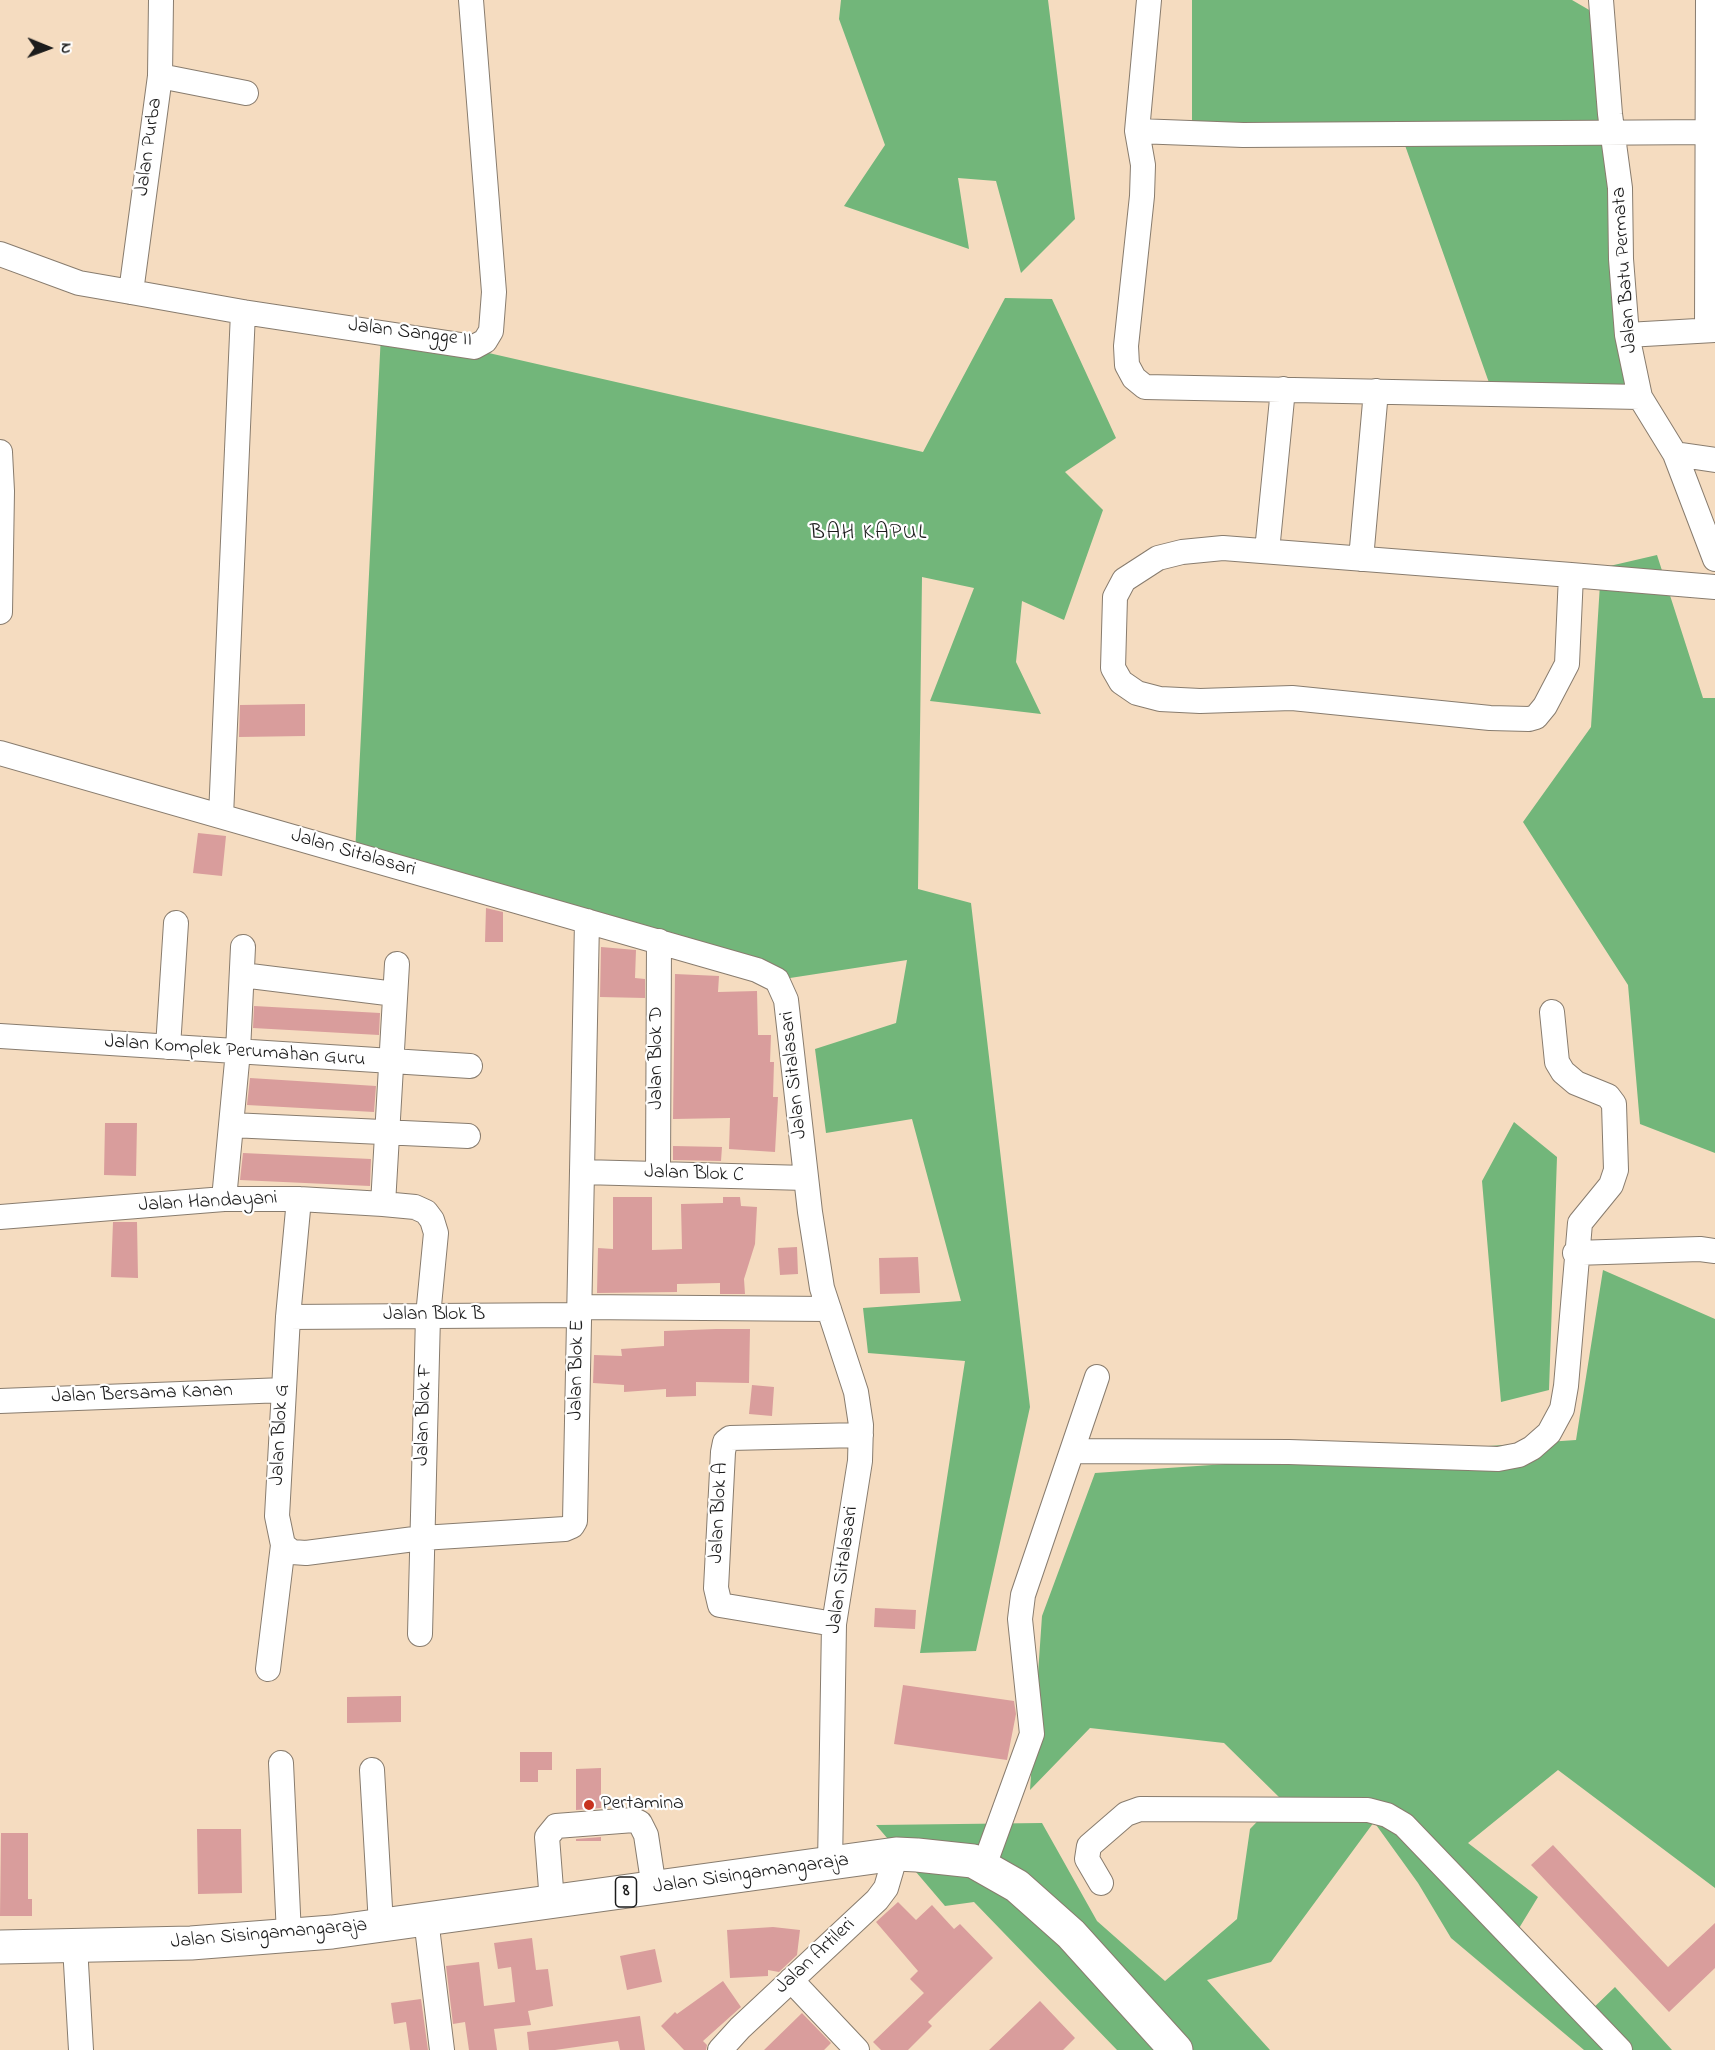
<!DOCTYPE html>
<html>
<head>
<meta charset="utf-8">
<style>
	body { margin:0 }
	#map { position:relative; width:1715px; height:2050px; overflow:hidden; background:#f5dcc0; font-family:"Indie Flower",sans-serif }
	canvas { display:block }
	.north { position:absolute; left:18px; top:18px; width:60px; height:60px; -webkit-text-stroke:4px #fff; paint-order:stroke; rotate:91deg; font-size:16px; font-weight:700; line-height:24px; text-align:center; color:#1c1c1c }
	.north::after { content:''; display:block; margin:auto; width:21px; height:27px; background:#1c1c1c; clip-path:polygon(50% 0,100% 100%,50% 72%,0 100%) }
</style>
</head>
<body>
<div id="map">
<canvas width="1715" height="2050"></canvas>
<div class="north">N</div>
</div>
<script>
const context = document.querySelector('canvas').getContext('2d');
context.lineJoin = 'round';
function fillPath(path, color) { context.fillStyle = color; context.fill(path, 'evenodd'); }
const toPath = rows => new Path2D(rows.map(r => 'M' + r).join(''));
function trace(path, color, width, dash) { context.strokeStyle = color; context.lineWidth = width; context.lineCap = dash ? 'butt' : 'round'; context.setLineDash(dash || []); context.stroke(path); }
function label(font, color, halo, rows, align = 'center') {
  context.font = font + ' "Indie Flower",sans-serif'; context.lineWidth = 4.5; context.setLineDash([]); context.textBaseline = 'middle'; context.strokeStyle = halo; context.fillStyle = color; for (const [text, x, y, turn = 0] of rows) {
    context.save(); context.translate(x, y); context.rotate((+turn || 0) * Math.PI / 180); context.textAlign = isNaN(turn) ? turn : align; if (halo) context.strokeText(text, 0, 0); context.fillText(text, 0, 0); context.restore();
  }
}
fillPath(toPath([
	[841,0,1048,0,1075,219,1021,273,996,181,958,178,969,249,844,206,885,145,839,19],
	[1192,0,1572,0,1603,18,1640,397,1493,394,1401,134,1192,132],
	[1005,298,1052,299,1116,438,1065,472,1103,510,1064,620,1022,601,1016,662,1041,714,930,701,974,588,922,577,918,889,971,903,1030,1407,976,1651,920,1653,965,1361,868,1353,863,1308,961,1301,912,1119,826,1133,815,1049,896,1023,907,960,777,980,355,854,381,334,458,346,923,452],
	[1657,555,1703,698,1715,698,1715,1153,1640,1124,1628,985,1523,822,1591,727,1601,568],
	[1514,1122,1557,1157,1549,1390,1501,1402,1482,1181],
	[1603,1270,1715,1319,1715,1888,1558,1770,1468,1843,1538,1897,1513,1938,1587,2014,1615,1987,1672,2050,1584,2050,1451,1938,1418,1883,1374,1822,1271,1962,1207,1980,1270,2050,1117,2050,974,1902,945,1906,876,1825,1042,1823,1097,1921,1165,1981,1237,1919,1250,1829,1280,1798,1224,1743,1090,1728,1030,1790,1042,1616,1095,1473,1576,1440]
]), '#72b67a');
fillPath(toPath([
	[305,704,305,736,239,737,240,705],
	[198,833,226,836,222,876,193,873],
	[486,908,503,912,503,942,485,942],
	[601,947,636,950,635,978,645,979,645,998,600,997],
	[675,974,719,976,718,992,757,991,758,1035,771,1035,770,1062,774,1062,773,1097,778,1097,775,1152,729,1149,730,1118,673,1119],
	[254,1006,380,1013,379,1035,253,1028],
	[250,1078,376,1086,374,1112,247,1105],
	[105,1123,137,1123,136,1176,104,1175],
	[673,1146,722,1147,721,1161,673,1160],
	[243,1153,371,1159,370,1186,240,1180],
	[613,1197,652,1197,652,1250,682,1249,681,1204,723,1203,723,1197,740,1197,741,1206,757,1207,755,1244,744,1279,745,1294,720,1294,720,1283,677,1284,677,1292,597,1293,598,1248,613,1249],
	[113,1222,137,1222,138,1278,111,1277],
	[797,1247,798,1274,780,1275,778,1248],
	[918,1257,920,1293,880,1294,879,1258],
	[716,1329,750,1329,749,1383,696,1382,696,1396,666,1397,666,1389,624,1392,624,1385,593,1383,594,1355,622,1356,621,1349,664,1346,664,1331],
	[752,1385,774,1387,772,1416,749,1414],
	[875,1608,916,1610,915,1629,874,1627],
	[903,1685,1014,1701,1016,1714,1007,1760,894,1744],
	[401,1696,401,1722,347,1723,347,1697],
	[520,1752,552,1752,552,1770,538,1770,538,1782,520,1782],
	[601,1768,601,1808,576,1810,576,1769],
	[197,1829,241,1829,242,1893,198,1894],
	[1,1833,28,1833,28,1899,32,1899,32,1916,0,1916],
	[601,1837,601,1841,576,1841,576,1839],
	[1553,1845,1668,1967,1715,1923,1715,1968,1669,2012,1531,1865],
	[898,1902,916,1920,932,1905,954,1929,960,1924,993,1958,928,2022,932,2026,908,2050,881,2050,873,2042,924,1993,910,1979,918,1971,876,1922],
	[773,1927,800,1930,797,1955,779,1972,768,1970,768,1976,730,1978,727,1930],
	[532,1938,536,1970,548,1969,553,2006,528,2011,531,2025,494,2029,497,2050,469,2050,465,2022,453,2024,446,1966,479,1962,484,2006,515,2002,511,1967,498,1969,494,1943],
	[655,1949,662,1982,627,1990,620,1956],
	[723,1981,741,2007,703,2041,707,2045,706,2050,684,2050,661,2026,675,2012,677,2014],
	[421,1999,428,2050,410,2050,406,2022,394,2024,391,2003],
	[1040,2001,1075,2038,1063,2050,989,2050],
	[802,2013,831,2043,824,2050,764,2050],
	[640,2016,645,2050,620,2050,618,2041,555,2050,529,2050,527,2032]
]), '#d99d9c');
const minor = toPath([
	[1601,0,1610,114,1620,188,1621,259,1627,335,1640,397,1675,454,1715,559],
	[160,76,246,93],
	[1137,131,1149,0],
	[0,254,79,283,131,292,243,312,474,347,485,341,491,331,494,292,471,0],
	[131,292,160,76,161,0],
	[1707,330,1708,0],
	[1627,335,1715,330],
	[1640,397,1145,387,1134,378,1127,365,1126,346,1142,196,1143,165,1137,131,1243,135,1715,132],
	[0,452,2,491,0,612],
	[1675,454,1715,460],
	[1267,551,1283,389],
	[1361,559,1376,391],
	[1571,575,1567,664,1545,706,1536,717,1529,719,1490,718,1292,698,1200,701,1160,699,1137,693,1121,682,1113,668,1115,597,1124,580,1158,558,1182,552,1223,548,1571,575,1715,587],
	[0,753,757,970,777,980,786,1000,810,1212,822,1288,856,1392,861,1425,860,1461,834,1624,830,1865],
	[221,816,243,312],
	[242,975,395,994],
	[0,1036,470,1066],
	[168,1047,176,923],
	[231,1125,468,1136],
	[582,1172,806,1178],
	[658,1174,659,941],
	[224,1199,238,1051,243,947],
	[383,1204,397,964],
	[0,1217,224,1199,299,1199,383,1204,415,1207,426,1212,432,1220,436,1233,428,1316,420,1634],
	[1575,1253,1700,1249,1715,1251],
	[579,1307,829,1309],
	[288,1317,579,1315],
	[0,1401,284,1390],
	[1072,1451,1289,1452,1498,1459,1519,1455,1532,1448,1549,1433,1562,1409,1566,1386,1580,1223,1611,1185,1616,1170,1614,1104,1608,1096,1576,1083,1563,1072,1557,1062,1552,1012],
	[283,1545,292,1552,306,1553,422,1538,565,1529,572,1526,575,1521,587,921],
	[834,1624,720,1605,716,1588,723,1452,725,1442,730,1438,861,1435],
	[268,1669,283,1545,277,1516,288,1317,299,1199],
	[281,1763,289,1935],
	[372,1770,381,1925],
	[984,1866,1032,1734,1020,1619,1023,1595,1097,1377],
	[1101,1883,1087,1859,1089,1846,1126,1814,1140,1809,1368,1810,1387,1815,1404,1825,1620,2050],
	[552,1902,547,1837,556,1826,634,1820,640,1823,646,1835,654,1888],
	[426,1919,442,2050],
	[75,1946,81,2050],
	[791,1980,857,2050],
	[720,2050,740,2028,877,1900,886,1888,896,1854]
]);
const highway = toPath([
	[0,1947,191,1943,332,1932,896,1854,917,1855,973,1861,1017,1886,1071,1934,1176,2050]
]);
trace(minor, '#887c6e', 26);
trace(highway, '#887c6e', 35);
trace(minor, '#fff', 24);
trace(highway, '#fff', 33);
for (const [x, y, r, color] of [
	[589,1805,6,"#c8321e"]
]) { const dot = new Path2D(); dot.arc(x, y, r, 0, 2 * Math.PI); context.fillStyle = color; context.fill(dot); trace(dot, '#fff', 2); }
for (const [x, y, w] of [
	[626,1892,21]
]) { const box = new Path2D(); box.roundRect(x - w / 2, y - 15, w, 30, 4.5); context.fillStyle = '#fff'; context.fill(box); trace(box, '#1c1c1c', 1.5); }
label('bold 18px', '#1c1c1c', null, [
	["8",626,1892]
]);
label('20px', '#1c1c1c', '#fff', [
	["Jalan Purba",150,147,-82],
	["Jalan Batu Permata",1626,270,-94],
	["Jalan Sangge II",410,334,7],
	["Jalan Sitalasari",353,854,16],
	["Jalan Komplek Perumahan Guru",235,1052,4],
	["Jalan Blok D",658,1058,-90],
	["Jalan Sitalasari",795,1075,-96],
	["Jalan Blok C",694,1175,2],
	["Jalan Handayani",208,1203,-3],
	["Jalan Blok B",434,1316],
	["Jalan Blok E",578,1370,-89],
	["Jalan Bersama Kanan",142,1395,-2],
	["Jalan Blok F",425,1415,-88],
	["Jalan Blok G",281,1435,-87],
	["Jalan Blok A",720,1513,-87],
	["Jalan Sitalasari",844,1570,-82],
	["Jalan Sisingamangaraja",751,1875,-8],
	["Jalan Sisingamangaraja",269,1935,-5],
	["Jalan Artileri",816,1957,-43]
]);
label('20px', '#1c1c1c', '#fff', [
	["Pertamina",601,1805]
], 'left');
context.letterSpacing = '1.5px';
label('22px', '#1c1c1c', '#fff', [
	["BAH KAPUL",869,534]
]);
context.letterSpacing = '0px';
</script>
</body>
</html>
